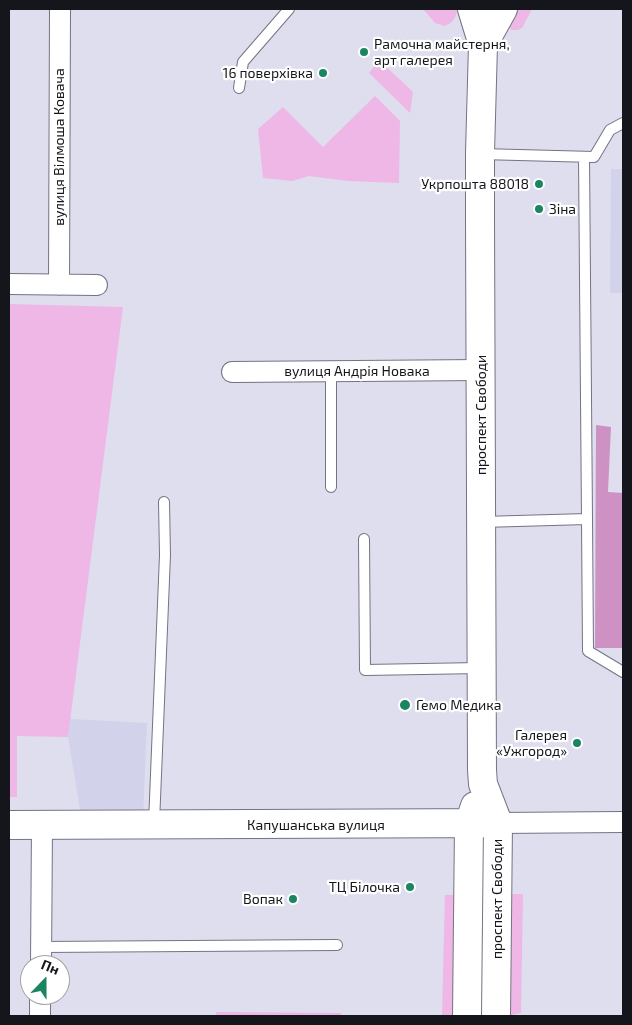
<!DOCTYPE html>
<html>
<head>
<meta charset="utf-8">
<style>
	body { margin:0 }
	#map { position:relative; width:632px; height:1025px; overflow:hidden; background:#dedeef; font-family:"Exo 2",sans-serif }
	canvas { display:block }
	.frame { position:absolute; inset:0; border:10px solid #15161b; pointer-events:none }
	.north { position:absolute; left:20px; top:955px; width:50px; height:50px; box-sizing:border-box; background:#fff; border:1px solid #a1a2a4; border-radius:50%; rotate:22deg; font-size:14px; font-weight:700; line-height:20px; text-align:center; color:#15161b }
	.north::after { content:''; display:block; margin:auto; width:18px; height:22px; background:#1b8562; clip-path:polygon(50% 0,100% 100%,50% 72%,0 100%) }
</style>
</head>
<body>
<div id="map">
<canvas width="632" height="1025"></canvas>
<div class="frame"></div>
<div class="north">Пн</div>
</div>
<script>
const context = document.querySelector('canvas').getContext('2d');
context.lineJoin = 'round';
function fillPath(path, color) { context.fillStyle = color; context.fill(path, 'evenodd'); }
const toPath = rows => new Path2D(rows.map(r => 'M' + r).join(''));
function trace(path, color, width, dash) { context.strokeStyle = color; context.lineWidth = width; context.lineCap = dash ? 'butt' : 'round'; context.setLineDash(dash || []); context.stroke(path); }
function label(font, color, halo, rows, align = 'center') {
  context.font = font + ' "Exo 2",sans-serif'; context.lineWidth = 4.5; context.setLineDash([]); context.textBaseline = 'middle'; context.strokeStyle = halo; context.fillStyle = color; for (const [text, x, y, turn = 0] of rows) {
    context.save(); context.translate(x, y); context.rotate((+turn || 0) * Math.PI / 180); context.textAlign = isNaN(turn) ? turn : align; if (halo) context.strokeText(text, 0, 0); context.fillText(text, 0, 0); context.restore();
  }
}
fillPath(toPath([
	[611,169,623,169,623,293,610,293],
	[70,719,147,723,143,818,81,816,68,737]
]), '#d2d3eb');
fillPath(toPath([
	[423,9,457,9,458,10,455,17,452,22,445,26,435,23],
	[513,9,532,9,522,28,518,30,512,30,509,28,509,24],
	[379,60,413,92,410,113,369,73],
	[375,96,400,121,399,183,348,181,309,176,292,181,263,178,258,129,283,107,323,147],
	[9,304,123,307,68,737,17,736,17,797,9,797],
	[476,893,486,893,486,1016,476,1016],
	[508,894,523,894,521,1013,507,1016],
	[445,895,457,895,453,1016,442,1016],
	[216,1012,341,1013,341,1016,216,1016]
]), '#eeb7e5');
fillPath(toPath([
	[596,425,611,427,608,492,623,493,623,648,595,648]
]), '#cd91c4');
const lane = toPath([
	[239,88,243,62,289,9],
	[481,154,594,157,610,130,623,123],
	[584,157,587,519],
	[331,487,331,371],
	[482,522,587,519,588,651,623,672],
	[364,539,365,670,480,668],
	[154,823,165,555,164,502],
	[41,947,337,945]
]);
const street = toPath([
	[9,284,97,285],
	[59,285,60,9],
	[232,372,481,370],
	[498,823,623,822],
	[41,965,42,825],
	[40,1016,40,995]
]);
const secondary = toPath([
	[472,9,483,45,480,153,480,220,482,770,483,784,498,823,496,1016],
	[483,45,503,9],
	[9,825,498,823],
	[467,1016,469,824,475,806]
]);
trace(lane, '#737483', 12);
trace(street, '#737483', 22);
trace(secondary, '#737483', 30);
trace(lane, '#fff', 10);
trace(street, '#fff', 20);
trace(secondary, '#fff', 28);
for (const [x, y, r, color] of [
	[364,52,5,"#1b8562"],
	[323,73,5,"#1b8562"],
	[539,184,5,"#1b8562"],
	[539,209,5,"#1b8562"],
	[405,705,6,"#1b8562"],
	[577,743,5,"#1b8562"],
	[410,887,5,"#1b8562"],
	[293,899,5,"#1b8562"]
]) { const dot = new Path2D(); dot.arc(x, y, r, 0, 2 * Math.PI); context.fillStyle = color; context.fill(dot); trace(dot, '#fff', 2); }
label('14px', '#15161b', '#fff', [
	["Рамочна майстерня,",374,44,"left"],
	["арт галерея",374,60,"left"],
	["16 поверхівка",313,73],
	["Укрпошта 88018",529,184],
	["Зіна",549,209,"left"],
	["Гемо Медика",416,705,"left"],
	["Галерея",567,735],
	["«Ужгород»",567,751],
	["ТЦ Білочка",400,887],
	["Вопак",283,899]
], 'right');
label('14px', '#15161b', '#fff', [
	["вулиця Вілмоша Ковача",59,147,-90],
	["вулиця Андрія Новака",357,371],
	["проспект Свободи",481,415,-90],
	["Капушанська вулиця",316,825],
	["проспект Свободи",497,899,-90]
]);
</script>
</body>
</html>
